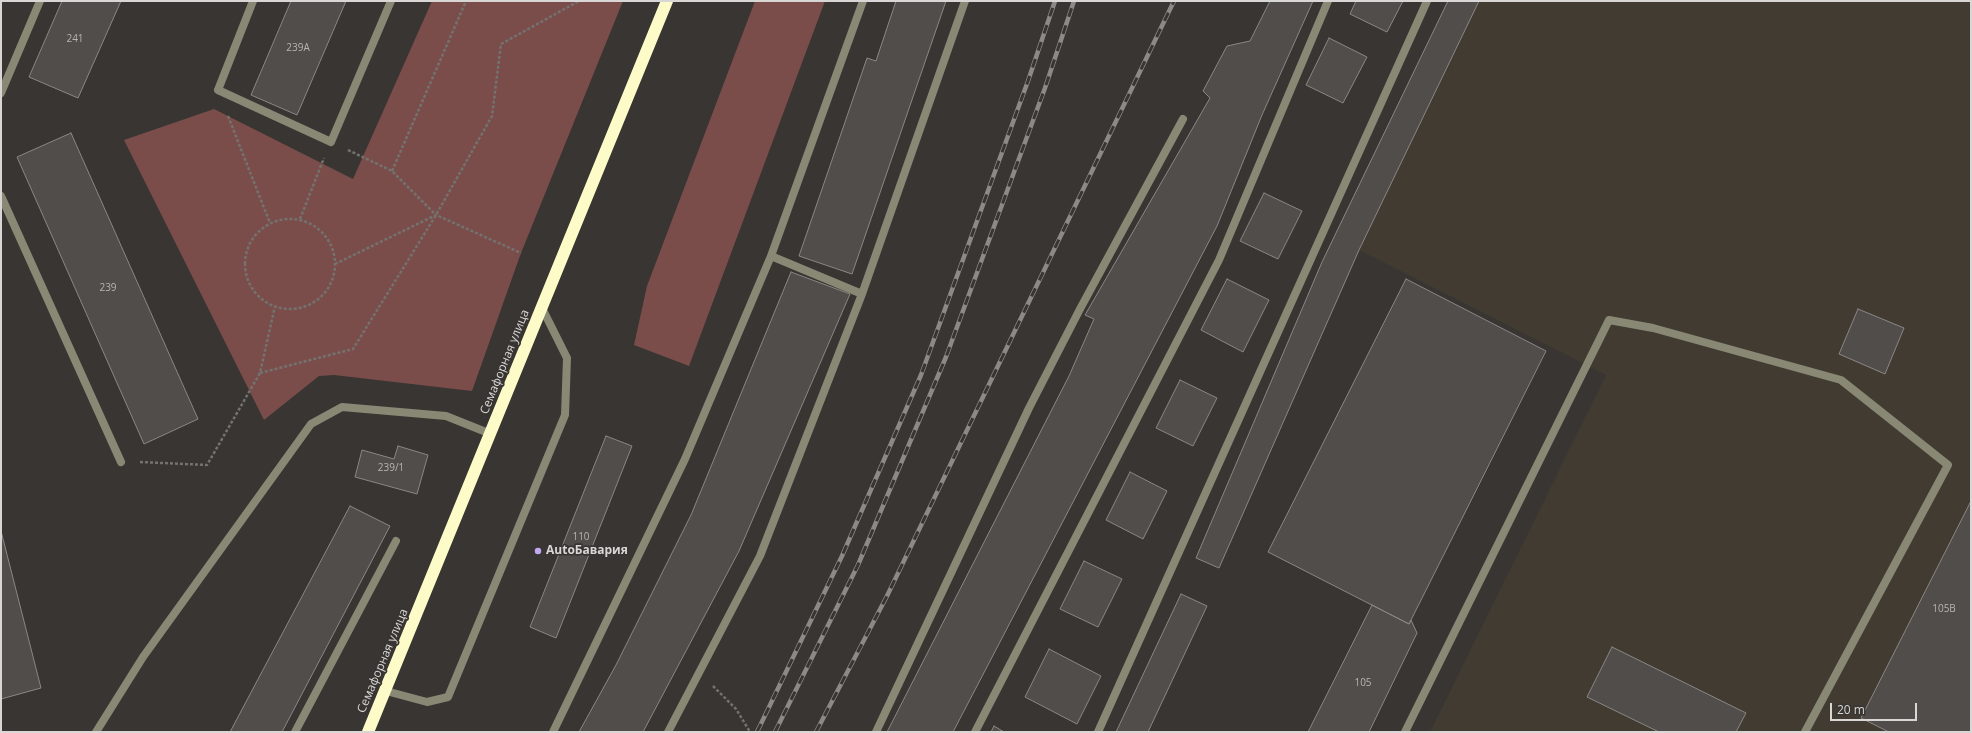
<!DOCTYPE html>
<html>
<head>
<meta charset="utf-8">
<style>
	body { margin:0 }
	#map { position:relative; width:1972px; height:733px; overflow:hidden; background:#383532; font-family:"Open Sans",sans-serif }
	canvas { display:block }
	.frame { position:absolute; inset:0; border:2px solid #d8d7d5; pointer-events:none }
	.scale { position:absolute; left:1830px; top:703px; width:87px; height:18px; box-sizing:border-box; border:2px solid #d8d7d5; border-top:0; padding-left:5px; font-size:12px; line-height:14px; white-space:nowrap; color:#d8d7d5; -webkit-text-stroke:3px #383532; paint-order:stroke }
</style>
</head>
<body>
<div id="map">
<canvas width="1972" height="733"></canvas>
<div class="frame"></div>
<div class="scale">20 m</div>
</div>
<script>
const context = document.querySelector('canvas').getContext('2d');
context.lineJoin = 'round';
function fillPath(path, color) { context.fillStyle = color; context.fill(path, 'evenodd'); }
const toPath = rows => new Path2D(rows.map(r => 'M' + r).join(''));
function trace(path, color, width, dash) { context.strokeStyle = color; context.lineWidth = width; context.lineCap = dash ? 'butt' : 'round'; context.setLineDash(dash || []); context.stroke(path); }
function label(font, color, halo, rows, align = 'center') {
  context.font = font + ' "Open Sans",sans-serif'; context.lineWidth = 3.5; context.setLineDash([]); context.textBaseline = 'middle'; context.strokeStyle = halo; context.fillStyle = color; for (const [text, x, y, turn = 0] of rows) {
    context.save(); context.translate(x, y); context.rotate((+turn || 0) * Math.PI / 180); context.textAlign = isNaN(turn) ? turn : align; if (halo) context.strokeText(text, 0, 0); context.fillText(text, 0, 0); context.restore();
  }
}
fillPath(toPath([
	[1479,1,1971,1,1971,732,1430,732,1606,375,1359,250]
]), '#413b32');
fillPath(toPath([
	[432,1,623,1,521,253,472,391,334,375,319,376,264,420,124,140,214,109,353,179],
	[755,1,825,1,689,366,634,345,647,286]
]), '#7a4d4a');
const building = toPath([
	[62,1,121,1,78,98,29,77,62,1],
	[291,1,346,1,297,115,251,95,291,1],
	[896,1,946,1,852,274,799,256,867,58,876,61,896,1],
	[1270,1,1313,1,1262,115,1217,226,953,732,887,732,1069,376,1094,319,1085,315,1210,98,1203,91,1227,46,1250,41,1270,1],
	[1356,1,1403,1,1387,32,1350,14,1356,1],
	[1448,1,1479,1,1359,250,1219,568,1196,558,1322,262,1448,1],
	[1329,38,1367,57,1343,103,1306,85,1329,38],
	[71,133,198,419,144,444,17,157,71,133],
	[1264,193,1302,211,1278,259,1240,241,1264,193],
	[791,272,850,294,739,551,643,732,579,732,616,665,691,515,791,272],
	[1227,279,1269,300,1243,352,1201,330,1227,279],
	[1406,279,1546,351,1409,624,1268,552,1406,279],
	[1858,309,1904,328,1885,374,1839,354,1858,309],
	[1180,380,1217,398,1193,446,1156,428,1180,380],
	[606,436,632,446,556,638,530,627,606,436],
	[398,446,428,455,417,494,355,477,362,450,394,459,398,446],
	[1130,472,1167,491,1143,539,1106,520,1130,472],
	[1971,501,1971,732,1889,732,1861,718,1971,501],
	[350,506,390,526,282,732,230,732,350,506],
	[1,531,41,688,1,699,1,531],
	[1084,561,1122,579,1098,627,1060,609,1084,561],
	[1181,594,1207,606,1148,732,1116,732,1181,594],
	[1372,605,1409,624,1411,620,1417,633,1369,732,1308,732,1372,605],
	[1612,647,1746,713,1736,732,1659,732,1587,697,1612,647],
	[1049,649,1101,676,1077,724,1025,697,1049,649],
	[994,726,1004,732,991,732,994,726]
]);
fillPath(building, '#514d4a');
trace(building, '#8c8785', 1);
trace(toPath([
	[228,116,270,223],
	[348,150,392,171,436,215],
	[392,171,466,1],
	[300,219,324,158],
	'245 264a45 45 0 1 1 90 0a45 45 0 1 1-90 0Z',
	[335,264,436,215,521,253],
	[260,373,353,349,436,215,492,116,501,44,579,1],
	[140,462,207,465,260,373,275,306],
	[713,686,736,709,750,732]
]), '#74726f', 2.5, [3, 2]);
trace(toPath([
	[253,1,218,90,331,142,391,1],
	[1,93,40,1],
	[1,196,121,462],
	[771,256,862,294],
	[386,691,427,702,448,697,565,415,567,358,542,308],
	[295,732,396,541],
	[553,732,685,459,771,256,863,1],
	[668,732,760,556,862,294,965,1],
	[876,732,1029,408,1080,309,1183,119],
	[975,732,1219,260,1328,1],
	[1098,732,1427,1],
	[1405,732,1609,320,1653,328,1841,380,1948,465,1805,732]
]), '#898874', 8);
trace(toPath([
	[96,732,143,657,311,424,342,407,446,416,491,434]
]), '#898874', 8);
trace(toPath([
	[368,732,667,1]
]), '#fdfbc7', 12);
const rail = toPath([
	[757,732,842,556,921,375,1028,81,1055,1],
	[775,732,858,565,946,357,1045,88,1074,1],
	[816,732,887,596,1174,1]
]);
trace(rail, '#8c8a87', 4.5);
trace(rail, '#383532', 3, [9]);
for (const [x, y, r, color] of [
	[538,551,4,"#c2a7f2"]
]) { const dot = new Path2D(); dot.arc(x, y, r, 0, 2 * Math.PI); context.fillStyle = color; context.fill(dot); trace(dot, '#383532', 1.5); }
label('10px', '#b6b4b2', null, [
	["241",75,39],
	["239А",298,48],
	["239",108,288],
	["239/1",391,468],
	["110",581,537],
	["105В",1944,609],
	["105",1363,683]
]);
label('12px', '#d8d7d5', '#383532', [
	["Семафорная улица",505,362,-68],
	["Семафорная улица",383,661,-67]
]);
label('bold 12px', '#d8d7d5', '#383532', [
	["AutoБавария",546,551]
], 'left');
</script>
</body>
</html>
